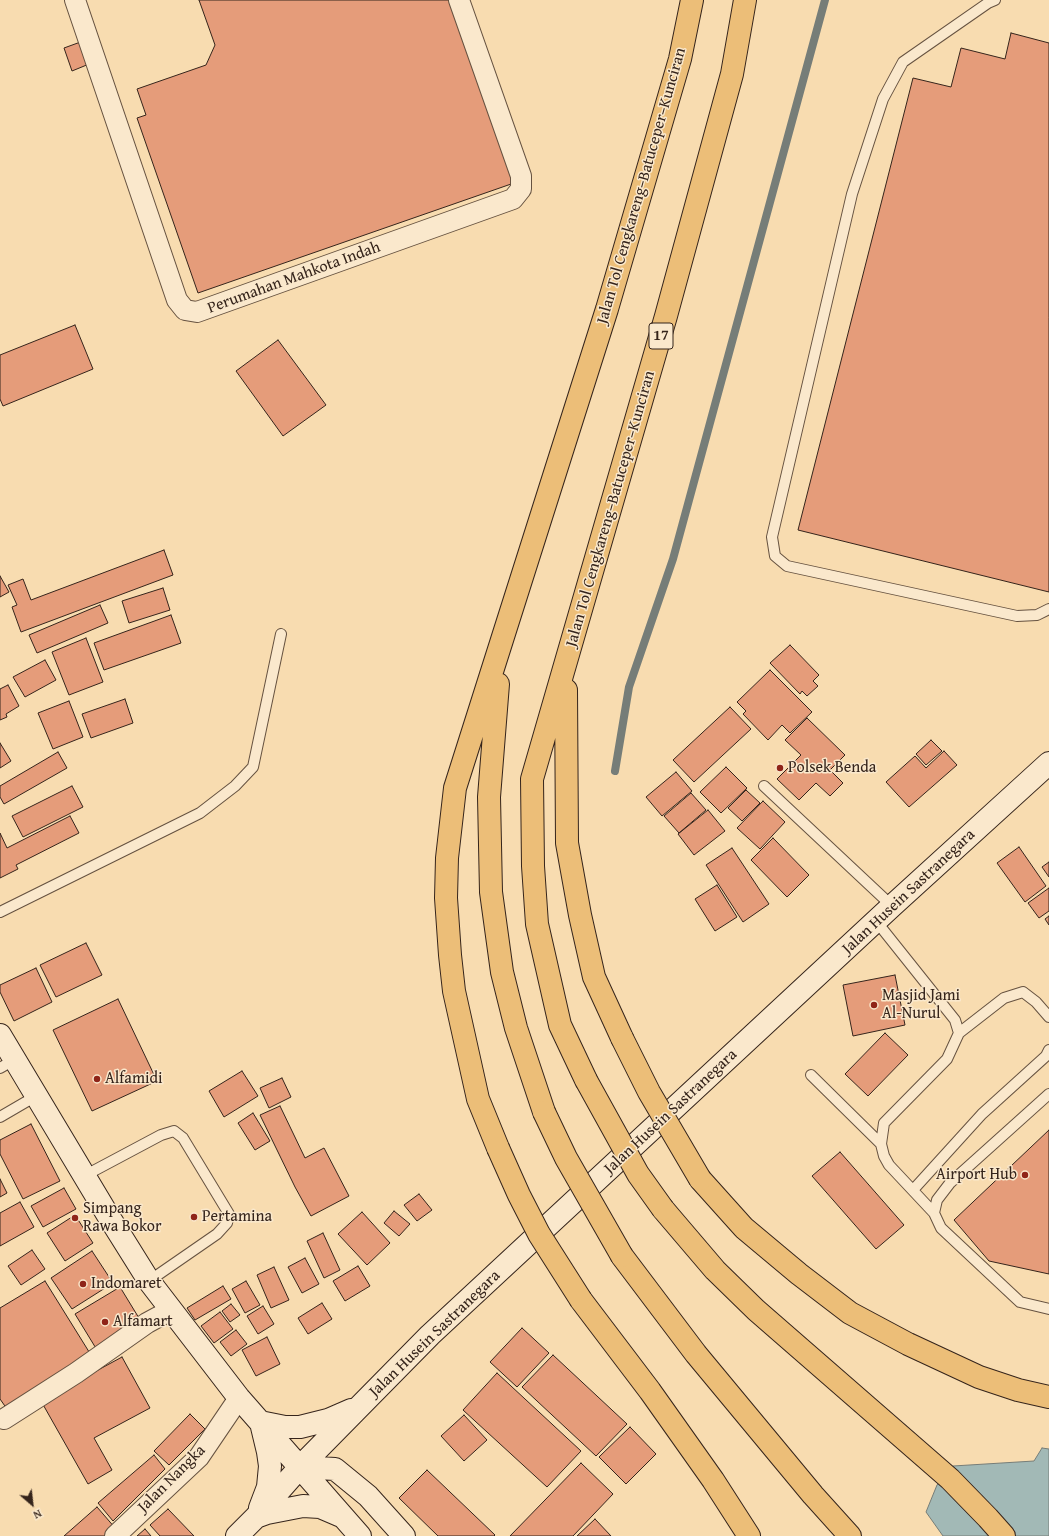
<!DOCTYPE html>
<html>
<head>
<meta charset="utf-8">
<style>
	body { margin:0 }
	#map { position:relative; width:1049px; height:1536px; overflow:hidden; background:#f8dcb0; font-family:"Gentium Book Plus",serif }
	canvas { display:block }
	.north { position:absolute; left:12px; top:1484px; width:40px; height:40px; -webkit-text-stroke:3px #fae8cc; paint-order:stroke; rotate:152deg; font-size:11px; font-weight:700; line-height:16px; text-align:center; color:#35241b }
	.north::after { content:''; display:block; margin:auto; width:14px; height:18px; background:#35241b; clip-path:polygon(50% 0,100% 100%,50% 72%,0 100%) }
</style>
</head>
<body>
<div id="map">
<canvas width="1049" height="1536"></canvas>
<div class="north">N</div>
</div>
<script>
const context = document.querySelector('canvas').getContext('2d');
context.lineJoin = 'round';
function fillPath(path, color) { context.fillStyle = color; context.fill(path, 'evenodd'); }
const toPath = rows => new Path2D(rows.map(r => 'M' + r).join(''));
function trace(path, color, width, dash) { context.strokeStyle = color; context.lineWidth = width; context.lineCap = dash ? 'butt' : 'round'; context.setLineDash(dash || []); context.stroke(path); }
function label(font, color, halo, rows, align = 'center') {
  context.font = font + ' "Gentium Book Plus",serif'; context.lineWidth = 3; context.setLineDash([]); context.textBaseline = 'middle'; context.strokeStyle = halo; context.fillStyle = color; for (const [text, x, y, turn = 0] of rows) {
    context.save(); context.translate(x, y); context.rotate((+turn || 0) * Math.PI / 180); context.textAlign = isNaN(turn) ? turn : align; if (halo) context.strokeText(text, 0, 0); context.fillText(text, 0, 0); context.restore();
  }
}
const water = toPath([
	[1042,1448,1049,1449,1049,1536,943,1536,926,1512,937,1485,953,1466,1034,1461,1042,1448]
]);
fillPath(water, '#a2b9b6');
trace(water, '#767d78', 1);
trace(toPath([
	[615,771,629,687,673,559,825,0]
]), '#767d78', 8);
const building = toPath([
	[199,0,450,0,514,183,198,293,137,118,146,115,137,89,206,65,215,45,199,0],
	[1011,33,1049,43,1049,592,798,530,913,78,951,87,961,48,1005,59,1011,33],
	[86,40,94,62,72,71,64,48,86,40],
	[75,325,93,369,3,406,0,399,0,355,75,325],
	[278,340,326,405,283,436,236,371,278,340],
	[164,550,173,575,21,632,12,607,17,605,8,585,23,579,31,600,164,550],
	[0,576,9,592,0,597,0,576],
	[163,588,170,610,129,623,122,601,163,588],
	[100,605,108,623,37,653,29,635,100,605],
	[171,615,181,643,104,670,94,643,171,615],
	[86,638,103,682,69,695,52,652,86,638],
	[790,645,819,675,813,681,818,686,807,696,802,691,800,694,770,663,790,645],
	[45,660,56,680,25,697,13,677,45,660],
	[770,670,812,712,790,733,782,725,768,740,743,714,746,711,737,702,770,670],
	[8,685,19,706,6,714,7,717,0,720,0,689,8,685],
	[125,699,133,723,91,738,82,714,125,699],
	[69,701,83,737,53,749,38,713,69,701],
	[730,707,751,729,694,782,673,760,730,707],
	[807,718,845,755,830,770,843,783,830,796,816,783,799,800,777,779,801,755,785,740,807,718],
	[931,740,942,751,926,765,916,754,931,740],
	[0,743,11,761,0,768,0,743],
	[944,751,957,765,909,807,886,782,915,756,926,768,944,751],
	[58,752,67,768,4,804,0,797,0,786,58,752],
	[726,767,747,788,721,813,700,792,726,767],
	[676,772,692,791,662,816,646,797,676,772],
	[72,786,83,807,23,837,12,816,72,786],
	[746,790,760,803,742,821,728,808,746,790],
	[691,793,706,810,679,833,664,816,691,793],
	[763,801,785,822,760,849,737,828,763,801],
	[708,810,725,831,694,855,678,834,708,810],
	[70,816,79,833,16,865,18,869,0,878,0,833,7,848,70,816],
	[773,838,809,875,787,897,751,860,773,838],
	[1019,847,1046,886,1025,902,997,863,1019,847],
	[732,848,769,904,743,922,706,865,732,848],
	[1049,862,1049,877,1042,867,1049,862],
	[717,885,737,917,715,931,695,899,717,885],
	[1049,888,1049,911,1039,918,1028,903,1049,888],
	[1049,916,1049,925,1045,919,1049,916],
	[86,943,102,975,56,997,40,965,86,943],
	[36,968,52,1002,14,1021,0,992,0,985,36,968],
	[895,975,905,1025,853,1036,843,985,895,975],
	[118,999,157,1081,92,1111,53,1030,118,999],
	[885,1033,908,1055,868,1096,845,1074,885,1033],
	[242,1071,258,1096,224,1117,209,1091,242,1071],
	[282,1078,291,1097,269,1108,260,1088,282,1078],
	[280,1106,305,1158,324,1148,349,1196,311,1216,295,1187,260,1115,280,1106],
	[253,1113,270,1141,255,1150,238,1123,253,1113],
	[31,1124,60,1181,23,1199,0,1154,0,1140,31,1124],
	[1049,1130,1049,1274,989,1261,954,1220,1049,1130],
	[840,1152,904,1225,876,1249,812,1176,840,1152],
	[0,1179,7,1193,0,1197,0,1179],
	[64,1188,76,1209,43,1227,31,1206,64,1188],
	[419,1194,432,1210,417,1221,404,1205,419,1194],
	[20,1202,34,1227,0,1246,0,1213,20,1202],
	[394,1211,410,1224,399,1236,384,1223,394,1211],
	[362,1212,390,1243,367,1265,338,1234,362,1212],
	[75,1215,93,1243,65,1261,47,1233,75,1215],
	[323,1233,340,1270,324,1278,307,1241,323,1233],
	[32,1250,45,1269,21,1285,8,1266,32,1250],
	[92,1251,113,1283,72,1309,51,1278,92,1251],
	[305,1258,319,1284,302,1293,288,1267,305,1258],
	[358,1266,370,1286,345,1301,333,1281,358,1266],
	[274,1267,289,1300,271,1308,257,1275,274,1267],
	[45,1281,91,1355,7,1409,0,1399,0,1308,45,1281],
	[246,1281,260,1305,245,1313,232,1289,246,1281],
	[223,1286,231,1299,195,1320,187,1308,223,1286],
	[120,1287,142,1323,97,1350,75,1314,120,1287],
	[322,1303,332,1319,308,1334,298,1318,322,1303],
	[231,1304,240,1315,230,1322,222,1311,231,1304],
	[263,1306,274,1324,258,1334,247,1316,263,1306],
	[220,1312,233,1329,214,1343,201,1326,220,1312],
	[522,1328,549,1353,517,1387,490,1362,522,1328],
	[236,1330,247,1344,231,1356,220,1342,236,1330],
	[267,1337,280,1364,256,1376,242,1350,267,1337],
	[553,1355,627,1424,596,1456,522,1387,553,1355],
	[122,1357,150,1408,94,1438,112,1470,88,1484,41,1401,122,1357],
	[497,1373,581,1451,547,1487,463,1410,497,1373],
	[190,1414,205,1429,169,1465,154,1451,190,1414],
	[464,1415,487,1440,464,1461,441,1436,464,1415],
	[630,1427,656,1454,626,1484,599,1457,630,1427],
	[154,1455,165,1469,113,1521,98,1503,154,1455],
	[581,1463,613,1494,573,1536,510,1536,581,1463],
	[427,1470,495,1535,494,1536,438,1536,399,1498,427,1470],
	[97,1507,116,1529,108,1536,64,1536,97,1507],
	[168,1509,194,1536,160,1536,150,1525,168,1509],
	[595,1519,611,1536,577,1536,595,1519],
	[145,1529,151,1536,137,1536,145,1529]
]);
fillPath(building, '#e59c7a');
trace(building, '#35241b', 1);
const service = toPath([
	[995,0,988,3,903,62,883,99,852,194,772,537,775,556,787,566,1017,616,1037,615,1049,609],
	[764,786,892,906],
	[0,912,200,813,235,786,253,767,281,634],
	[876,921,955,1020,959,1033,947,1059,884,1123,881,1144,884,1156,889,1165,934,1213,941,1228,1020,1302,1049,1309],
	[959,1033,1004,998,1023,992,1036,1002,1049,1017],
	[0,1068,14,1060],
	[811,1075,881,1144],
	[0,1117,36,1096],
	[84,1176,161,1135,174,1131,183,1138,229,1214,227,1223,217,1234,149,1281],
	[913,1190,982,1114,1046,1056,1049,1050],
	[934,1213,937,1200,950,1183,1049,1094]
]);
const minor = toPath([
	[75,0,177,300,185,310,197,312,513,199,521,189,521,176,459,0],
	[4,1419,76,1373,147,1323,171,1310],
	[115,1536,199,1457,239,1398]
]);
const secondary = toPath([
	[0,1035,109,1217,149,1281,239,1398,360,1536],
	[260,1422,285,1427,300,1427,328,1420,351,1410],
	[300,1467,335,1469,368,1496,404,1536],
	[260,1508,268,1487,270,1466,268,1452,262,1427],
	[256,1517,267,1513,303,1506,320,1507,341,1516],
	[237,1536,256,1517,300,1467,430,1335,892,906,1049,763]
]);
const motorway = toPath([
	[498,684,489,797,491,892,502,972,516,1028,544,1112],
	[566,690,567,843,580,915,594,977,622,1038],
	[586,1080,560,1025,537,924,533,866,532,779,666,316,732,74,745,0],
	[498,1148,478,1099,454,991,450,955,446,898,447,858,455,788,607,309,680,59,692,0],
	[700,1179,744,1228,799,1274,850,1313,908,1344,979,1377,1018,1390,1049,1397],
	[663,1209,715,1270,756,1310,950,1479,988,1518,1004,1536],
	[622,1256,696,1354,813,1495,850,1536],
	[581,1300,650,1391,713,1480,749,1536]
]);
trace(service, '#665240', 12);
trace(minor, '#665240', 22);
trace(secondary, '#35241b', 24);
trace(motorway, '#35241b', 24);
trace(service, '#fae8cc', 10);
trace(minor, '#fae8cc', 20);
trace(secondary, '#fae8cc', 22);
trace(motorway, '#ecbe78', 22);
const motorwayBridge = toPath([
	[622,1038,649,1092,700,1179],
	[586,1080,638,1174,663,1209],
	[544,1112,566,1158,622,1256],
	[498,1148,519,1195,539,1234,581,1300]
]);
trace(motorwayBridge, '#35241b', 24, []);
trace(motorwayBridge, '#ecbe78', 22);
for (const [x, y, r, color] of [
	[780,768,4,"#8f2418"],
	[874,1005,4,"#8f2418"],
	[97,1079,4,"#8f2418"],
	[1025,1175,4,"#8f2418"],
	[194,1217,4,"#8f2418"],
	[75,1218,4,"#8f2418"],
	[83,1284,4,"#8f2418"],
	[105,1322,4,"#8f2418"]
]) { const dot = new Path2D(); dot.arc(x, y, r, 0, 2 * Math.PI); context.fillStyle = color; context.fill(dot); trace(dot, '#fae8cc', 1.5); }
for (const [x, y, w] of [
	[661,336,24]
]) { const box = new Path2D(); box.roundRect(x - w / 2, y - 13, w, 26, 3); context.fillStyle = '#fae8cc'; context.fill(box); trace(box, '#35241b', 1); }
label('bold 15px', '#35241b', null, [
	["17",661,336]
]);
label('16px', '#35241b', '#fae8cc', [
	["Jalan Tol Cengkareng–Batuceper–Kunciran",642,186,-74],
	["Perumahan Mahkota Indah",294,278,-20],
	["Jalan Tol Cengkareng–Batuceper–Kunciran",611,509,-74],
	["Jalan Husein Sastranegara",909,892,-43],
	["Jalan Husein Sastranegara",671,1112,-43],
	["Jalan Husein Sastranegara",435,1334,-44],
	["Jalan Nangka",172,1479,-45]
]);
label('16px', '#35241b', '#fae8cc', [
	["Polsek Benda",788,768],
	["Masjid Jami",882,996],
	["Al-Nurul",882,1014],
	["Alfamidi",105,1079],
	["Airport Hub",1017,1175,"right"],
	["Simpang",83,1209],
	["Rawa Bokor",83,1227],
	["Pertamina",202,1217],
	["Indomaret",91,1284],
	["Alfamart",113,1322]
], 'left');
</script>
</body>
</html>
